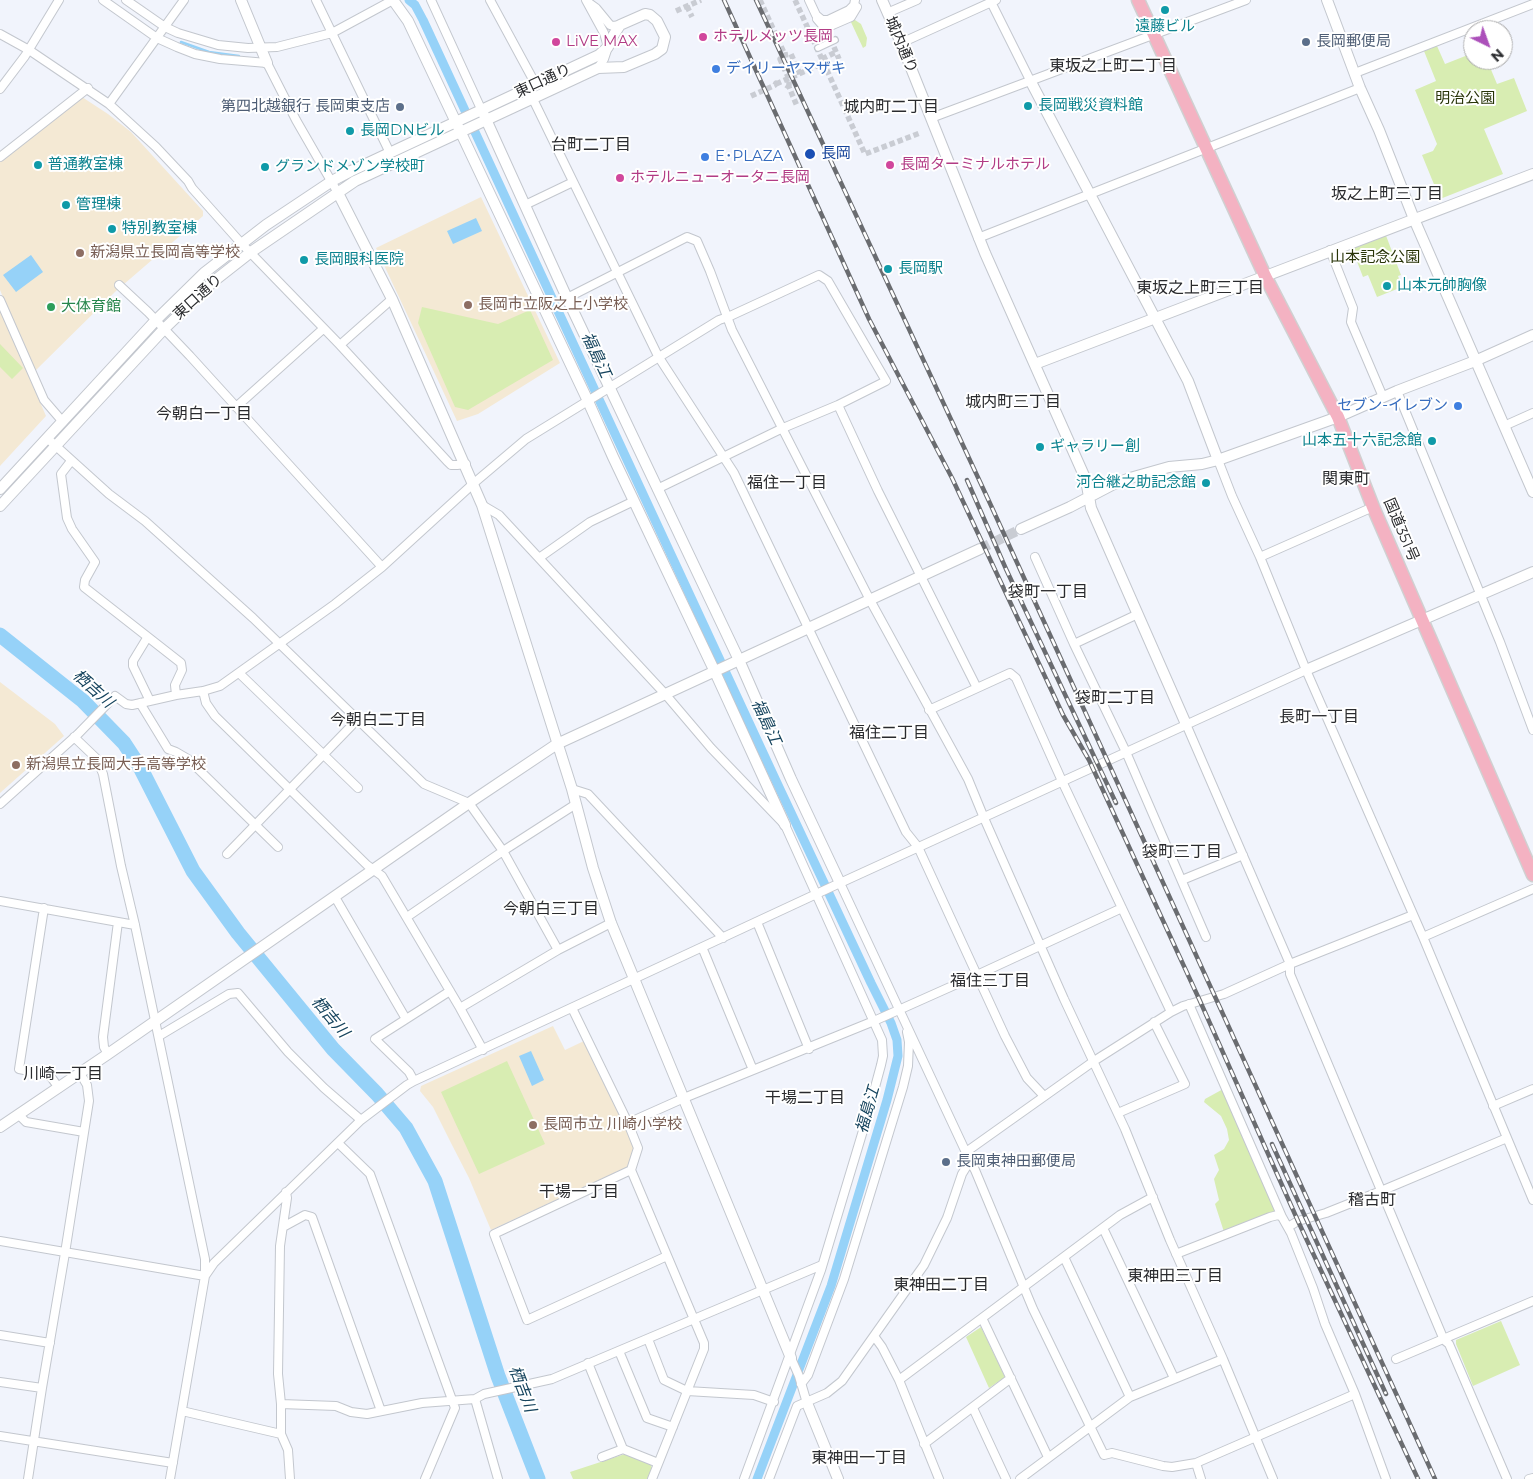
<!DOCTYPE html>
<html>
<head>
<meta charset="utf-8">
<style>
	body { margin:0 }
	#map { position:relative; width:1533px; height:1479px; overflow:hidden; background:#f1f4fc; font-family:Montserrat,sans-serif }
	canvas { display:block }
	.north { position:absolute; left:1463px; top:20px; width:50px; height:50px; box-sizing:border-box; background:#fff; border:1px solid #aaaaab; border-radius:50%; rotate:138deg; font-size:14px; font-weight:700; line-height:20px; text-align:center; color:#2a2b2e }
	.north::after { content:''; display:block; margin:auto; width:18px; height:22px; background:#ac50ba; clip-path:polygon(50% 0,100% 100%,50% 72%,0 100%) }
</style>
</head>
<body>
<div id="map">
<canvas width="1533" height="1479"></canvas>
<div class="north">N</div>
</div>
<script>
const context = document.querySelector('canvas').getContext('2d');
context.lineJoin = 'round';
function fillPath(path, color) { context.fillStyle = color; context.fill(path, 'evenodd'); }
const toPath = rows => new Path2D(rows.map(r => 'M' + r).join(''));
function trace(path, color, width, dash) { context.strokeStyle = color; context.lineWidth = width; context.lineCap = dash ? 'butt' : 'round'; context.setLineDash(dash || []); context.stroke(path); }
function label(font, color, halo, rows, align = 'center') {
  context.font = font + ' Montserrat,"Noto Sans JP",sans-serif'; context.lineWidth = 4; context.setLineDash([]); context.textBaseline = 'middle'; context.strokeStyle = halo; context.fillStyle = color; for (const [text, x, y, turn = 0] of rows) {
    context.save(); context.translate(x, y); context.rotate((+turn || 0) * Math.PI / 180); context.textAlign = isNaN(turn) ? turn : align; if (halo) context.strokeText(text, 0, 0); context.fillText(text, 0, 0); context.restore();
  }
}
fillPath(toPath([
	[82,97,108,114,131,132,203,211,203,216,116,291,34,372,0,290,0,161],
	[481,197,560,363,478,414,457,421,376,248],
	[0,309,46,416,0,466],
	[0,682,55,724,64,736,0,793],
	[553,1026,565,1050,584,1041,634,1145,633,1154,627,1167,491,1230,469,1178,451,1143,433,1107,420,1091,421,1086]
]), '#f4e9d4');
fillPath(toPath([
	[850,20,855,20,861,24,867,38,866,46,863,48],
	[1437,46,1445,64,1473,53,1473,60,1487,60,1497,84,1514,78,1527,111,1484,129,1503,174,1440,199,1422,155,1433,151,1437,144,1415,90,1436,81,1424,51],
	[1385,233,1401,275,1398,276,1402,287,1377,297,1368,275,1363,277,1351,246],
	[422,307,498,324,530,310,553,360,468,410,455,407,418,323],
	[0,344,23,368,12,379,0,367],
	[507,1061,545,1144,479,1174,441,1092],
	[1225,1088,1277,1209,1275,1212,1224,1232,1215,1204,1219,1200,1214,1179,1219,1170,1214,1155,1224,1149,1229,1140,1227,1129,1221,1116,1204,1102,1205,1099],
	[1501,1321,1520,1365,1473,1386,1456,1344,1456,1340],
	[981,1327,1005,1377,989,1388,966,1337],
	[625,1454,651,1464,652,1469,648,1479,573,1479,570,1472]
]), '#d8edb2');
fillPath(toPath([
	[476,218,482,231,453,244,447,231],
	[31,255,43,272,16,292,3,275],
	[531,1051,544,1080,532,1086,519,1056]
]), '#96d2f8');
trace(toPath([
	[181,42,209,52,239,56]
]), '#96d2f8', 2.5);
trace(toPath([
	[409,0,415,5,423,20,777,783,871,983,891,1023,897,1040,898,1056,887,1100,831,1286,757,1479]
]), '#96d2f8', 9);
trace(toPath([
	[0,635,83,701,124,743,141,769,193,871,238,933,333,1049,377,1094,406,1128,435,1181,498,1376,538,1479]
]), '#96d2f8', 15);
trace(toPath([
	[760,0,785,55],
	[795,0,865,154,920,133],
	[687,6,692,17],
	[676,11,701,0],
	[834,47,839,59],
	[822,59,836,52],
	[776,84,819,65],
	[786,85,789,87,797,106],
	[789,87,789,79,780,59,785,55,791,54,800,74],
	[751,96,775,85,776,83,778,84]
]), '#c9ccd3', 5.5, [5.5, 3]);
trace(toPath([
	[980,549,1021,529]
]), '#c9ccd3', 10, [10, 5]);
const pedestrian = toPath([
	[818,48,835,40]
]);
const minor = toPath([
	[103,0,157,38,177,47,195,54,220,59,267,63,296,120,338,193],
	[126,0,165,27,178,33,218,45,248,48,277,47,332,33,393,0],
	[316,0,390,153],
	[431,0,482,111],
	[490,0,536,85],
	[586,0,604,33,608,47,604,59,598,68],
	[809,0,816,15,822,20,828,20,849,10,854,5,855,0],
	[990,0,1031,82],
	[589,3,596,8,610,25,613,26,620,25],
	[887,13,917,0],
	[817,19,823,26,828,27,851,17,857,7],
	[0,34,29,50,109,104,156,147,188,181,192,188,241,243,340,345,448,462,451,465,457,465,466,464],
	[901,43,996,0],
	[1355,73,1533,4],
	[0,89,25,56,59,0],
	[528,89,658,356,734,473,906,832,918,847,1005,1036,1027,1078,1044,1096],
	[109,104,184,0],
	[931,118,1246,0],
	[0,157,88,88],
	[525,205,573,182],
	[978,238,1360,88],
	[1330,250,1353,308,1351,322,1383,397],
	[119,285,148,312,190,356,382,567],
	[567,298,687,237,697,241,710,271,732,330,870,600,968,779,984,818,1064,999,1125,1129,1170,1240,1223,1359,1273,1479],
	[0,300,44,400,63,422],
	[340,345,392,299],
	[1397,391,1500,642,1533,730],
	[838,405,878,491,977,688],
	[236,407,323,329],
	[1504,426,1533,413],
	[47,438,109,494,145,521,253,618,424,784,469,803,503,851,558,950],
	[1218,460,1232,496,1260,557,1306,670,1423,937,1533,1200],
	[71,461,61,474,67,518,72,529,95,562,85,580,84,587,181,663,182,670,175,685,176,695],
	[482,505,499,515,666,695,711,748,785,825,882,1040,883,1056,881,1065,865,1124,821,1270,744,1479],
	[1035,557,1074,644,1126,752,1206,937],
	[1260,557,1373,507],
	[539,558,590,522,634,501],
	[147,638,133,661,133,666,150,701],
	[1074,644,1138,614],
	[239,673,358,788],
	[203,691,206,703,215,716,367,865,382,876,460,1008,483,1050],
	[140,703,168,749,176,752,188,759,278,847],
	[929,710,1010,673,1016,678,1062,781,1171,1012],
	[1186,724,1290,964,1290,974,1444,1340,1449,1344,1507,1479],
	[572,789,588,794,723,938],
	[0,804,78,734,115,696,126,704,132,705,176,695,203,691,220,686,335,604,382,567,474,483,526,439,719,320,728,317,819,275,828,281,886,381,838,405,783,428,657,489],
	[227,854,357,720],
	[1182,880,1243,855],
	[840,883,970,1161,975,1170,1033,1309,1104,1455,1112,1453,1163,1466,1172,1467,1196,1463],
	[335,897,406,1019],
	[0,901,135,925],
	[44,908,19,1069,45,1074,51,1077,59,1088],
	[407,917,503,851,576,804],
	[757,922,809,1049],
	[1423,937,1533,889],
	[702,947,753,1070],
	[1189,1004,1282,1217],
	[460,1008,558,950,611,923],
	[572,1008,628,1123,638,1148,631,1170,704,1343,704,1349,652,1479],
	[159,1036,229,994,238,993,288,1052,324,1088,361,1120],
	[108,1054,104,1047,103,1037,118,922],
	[414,1081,409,1072,375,1039,450,991],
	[1493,1106,1533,1089],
	[1118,1113,1185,1084,1154,1022],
	[19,1115,26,1122,84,1132],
	[628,1123,684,1098,874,1021,977,975,1122,908],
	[338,1143,370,1174,455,1408,425,1479],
	[966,1152,1094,1061,1171,1012,1183,1006,1224,994,1290,964,1413,915],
	[631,1170,494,1234,527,1320,667,1256],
	[286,1192,287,1198,280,1246,278,1374,281,1404,281,1434,288,1450,290,1479],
	[283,1227,305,1215,312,1217,381,1411],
	[1288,1227,1298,1221,1326,1213,1381,1191,1507,1138],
	[1103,1228,1174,1378],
	[0,1241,205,1276,205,1259,135,925,121,866,103,774,97,759,74,737],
	[1176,1254,1270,1217,1278,1215,1282,1217,1291,1233,1313,1288,1325,1324,1355,1394,1386,1479],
	[1064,1257,1130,1397],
	[982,1318,1048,1457],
	[0,1335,50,1343],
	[874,1336,882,1347,899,1380,939,1479],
	[648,1339,664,1380,687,1391,754,1395,774,1402],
	[619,1351,647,1418,673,1427],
	[791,1358,799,1376,807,1403],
	[1396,1359,1533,1301],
	[588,1363,623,1449,658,1463],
	[899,1380,1120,1215,1153,1197],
	[0,1382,42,1388],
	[801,1384,808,1375,844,1279,903,1087,908,1066,909,1042,907,1032],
	[475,1399,498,1479],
	[281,1404,336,1406,351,1412,367,1414,422,1403,475,1399,484,1394,552,1379,822,1265],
	[973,1408,1006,1479],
	[182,1411,281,1434],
	[0,1436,173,1463],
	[924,1444,1011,1378],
	[602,1457,623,1449],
	[28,1479,42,1388,65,1253,89,1101,87,1085,80,1073],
	[170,1479,205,1276,214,1263,361,1120,407,1085,414,1081,840,883,1306,670],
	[769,1479,797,1406,827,1393,842,1381,924,1265,947,1218,962,1174,970,1161],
	[1020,1479,1130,1397,1223,1359],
	[1201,1479,1196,1463,1355,1394],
	[1529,1479,1533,1478]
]);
const tertiary = toPath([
	[241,0,267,63],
	[393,0,408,21,587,399,613,457,715,672,785,825],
	[882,0,901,43,985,253,1086,480,1091,508,1186,724],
	[1327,0,1360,88,1379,130,1414,219,1533,492],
	[1031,82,1188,381,1218,460],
	[484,115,567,298,739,660,791,779,840,883],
	[338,193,392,299,482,505,572,789,593,868,611,923,791,1358],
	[1035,364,1533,174],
	[0,489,156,320,204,273,266,225,332,181,351,171,599,55,608,47,613,36,620,25,645,14,650,15,657,21,665,37,662,49,655,54,624,67,598,68,355,181,251,252,214,281,164,329,0,506],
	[1021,529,1070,507,1112,485,1130,478,1169,467,1202,464,1218,460,1338,417,1397,391,1475,361,1533,335],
	[1306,670,1533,572],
	[0,1127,108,1054,469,803,557,744,980,549],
	[807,1403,838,1479]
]);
const trunk = toPath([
	[1138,0,1265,276,1338,417,1373,507,1533,875]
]);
trace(pedestrian, '#c3c7ce', 8);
trace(minor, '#c3c7ce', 10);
trace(tertiary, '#c3c7ce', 12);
trace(trunk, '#d0d0d1', 15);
trace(pedestrian, '#fff', 5.5);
trace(minor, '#fff', 8);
trace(tertiary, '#fff', 10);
trace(trunk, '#f4b2c2', 12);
const rail = toPath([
	[724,0,869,319,952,478,1063,715,1089,760,1200,1001,1298,1221,1418,1479],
	[756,0,988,499,1435,1479],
	[967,480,1006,569,1116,803],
	[1272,1144,1386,1394]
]);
trace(rail, '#6a6c70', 4.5);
trace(rail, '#fff', 2.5, [8]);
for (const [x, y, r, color] of [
	[1165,10,5,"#0f9aa8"],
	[703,37,5,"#d1479c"],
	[556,42,5,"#d1479c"],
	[1306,42,5,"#5c6f8a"],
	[716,69,5,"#3f7fe0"],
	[1028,106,5,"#0f9aa8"],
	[400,107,5,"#5c6f8a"],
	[350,131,5,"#0f9aa8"],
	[810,154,6,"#1a4fb4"],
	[705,157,5,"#3f7fe0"],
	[38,165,5,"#0f9aa8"],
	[890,165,5,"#d1479c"],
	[265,167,5,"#0f9aa8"],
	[620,178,5,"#d1479c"],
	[66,205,5,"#0f9aa8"],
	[112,229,5,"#0f9aa8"],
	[80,253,5,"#8d6e63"],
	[304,260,5,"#0f9aa8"],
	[888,269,5,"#0f9aa8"],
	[1387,286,5,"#0f9aa8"],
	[468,305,5,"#8d6e63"],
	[51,307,5,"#2e9e5b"],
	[1458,406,5,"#3f7fe0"],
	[1432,441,5,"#0f9aa8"],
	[1040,447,5,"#0f9aa8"],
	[1206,483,5,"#0f9aa8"],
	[16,765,5,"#8d6e63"],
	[533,1125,5,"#8d6e63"],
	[946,1162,5,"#5c6f8a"]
]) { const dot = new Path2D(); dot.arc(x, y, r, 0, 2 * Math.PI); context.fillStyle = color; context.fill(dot); trace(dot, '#fff', 2); }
label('15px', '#0d838f', '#fff', [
	["遠藤ビル",1165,27,"center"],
	["長岡戦災資料館",1038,106],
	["長岡DNビル",360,131],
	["普通教室棟",48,165],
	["グランドメゾン学校町",275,167],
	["管理棟",76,205],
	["特別教室棟",122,229],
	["長岡眼科医院",314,260],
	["長岡駅",898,269],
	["山本元帥胸像",1397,286],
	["山本五十六記念館",1422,441,"right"],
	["ギャラリー創",1050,447],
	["河合継之助記念館",1196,483,"right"]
], 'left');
label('15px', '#b23c85', '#fff', [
	["ホテルメッツ長岡",713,37],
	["LiVE MAX",566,42],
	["長岡ターミナルホテル",900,165],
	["ホテルニューオータニ長岡",630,178]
], 'left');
label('15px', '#4e5e75', '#fff', [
	["長岡郵便局",1316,42],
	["第四北越銀行 長岡東支店",390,107,"right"],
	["長岡東神田郵便局",956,1162]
], 'left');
label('15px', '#2a2b2e', '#fff', [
	["城内通り",901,45,67],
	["東口通り",543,81,-25],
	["東口通り",198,297,-42],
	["国道351号",1401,530,67]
]);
label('15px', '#366cbe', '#fff', [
	["デイリーヤマザキ",726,69],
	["E･PLAZA",715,157],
	["セブン-イレブン",1448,406,"right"]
], 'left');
label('15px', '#293509', '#fff', [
	["明治公園",1465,99],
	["山本記念公園",1375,258]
]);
label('15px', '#164399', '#fff', [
	["長岡",821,154]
], 'left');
label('15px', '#785e54', '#fff', [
	["新潟県立長岡高等学校",90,253],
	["長岡市立阪之上小学校",478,305],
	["新潟県立長岡大手高等学校",26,765],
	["長岡市立 川崎小学校",543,1125]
], 'left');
label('15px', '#27864d', '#fff', [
	["大体育館",61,307]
], 'left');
label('16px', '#2a2b2e', '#fff', [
	["東坂之上町二丁目",1113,66],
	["城内町二丁目",891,107],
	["台町二丁目",591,145],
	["坂之上町三丁目",1387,194],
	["東坂之上町三丁目",1200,288],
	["城内町三丁目",1013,402],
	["今朝白一丁目",204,414],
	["関東町",1346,479],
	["福住一丁目",787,483],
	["袋町一丁目",1048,592],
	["袋町二丁目",1115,698],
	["長町一丁目",1319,717],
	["今朝白二丁目",378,720],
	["福住二丁目",889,733],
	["袋町三丁目",1182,852],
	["今朝白三丁目",551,909],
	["福住三丁目",990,981],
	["川崎一丁目",63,1074],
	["干場二丁目",805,1098],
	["干場一丁目",579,1192],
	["稽古町",1372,1200],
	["東神田三丁目",1175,1276],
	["東神田二丁目",941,1285],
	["東神田一丁目",859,1458]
]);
label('italic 16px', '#16445e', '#fff', [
	["福島江",596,355,65],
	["栖吉川",93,689,42],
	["福島江",766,722,65],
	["栖吉川",330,1017,50],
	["福島江",868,1110,-74],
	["栖吉川",522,1389,69]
]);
</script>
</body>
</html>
